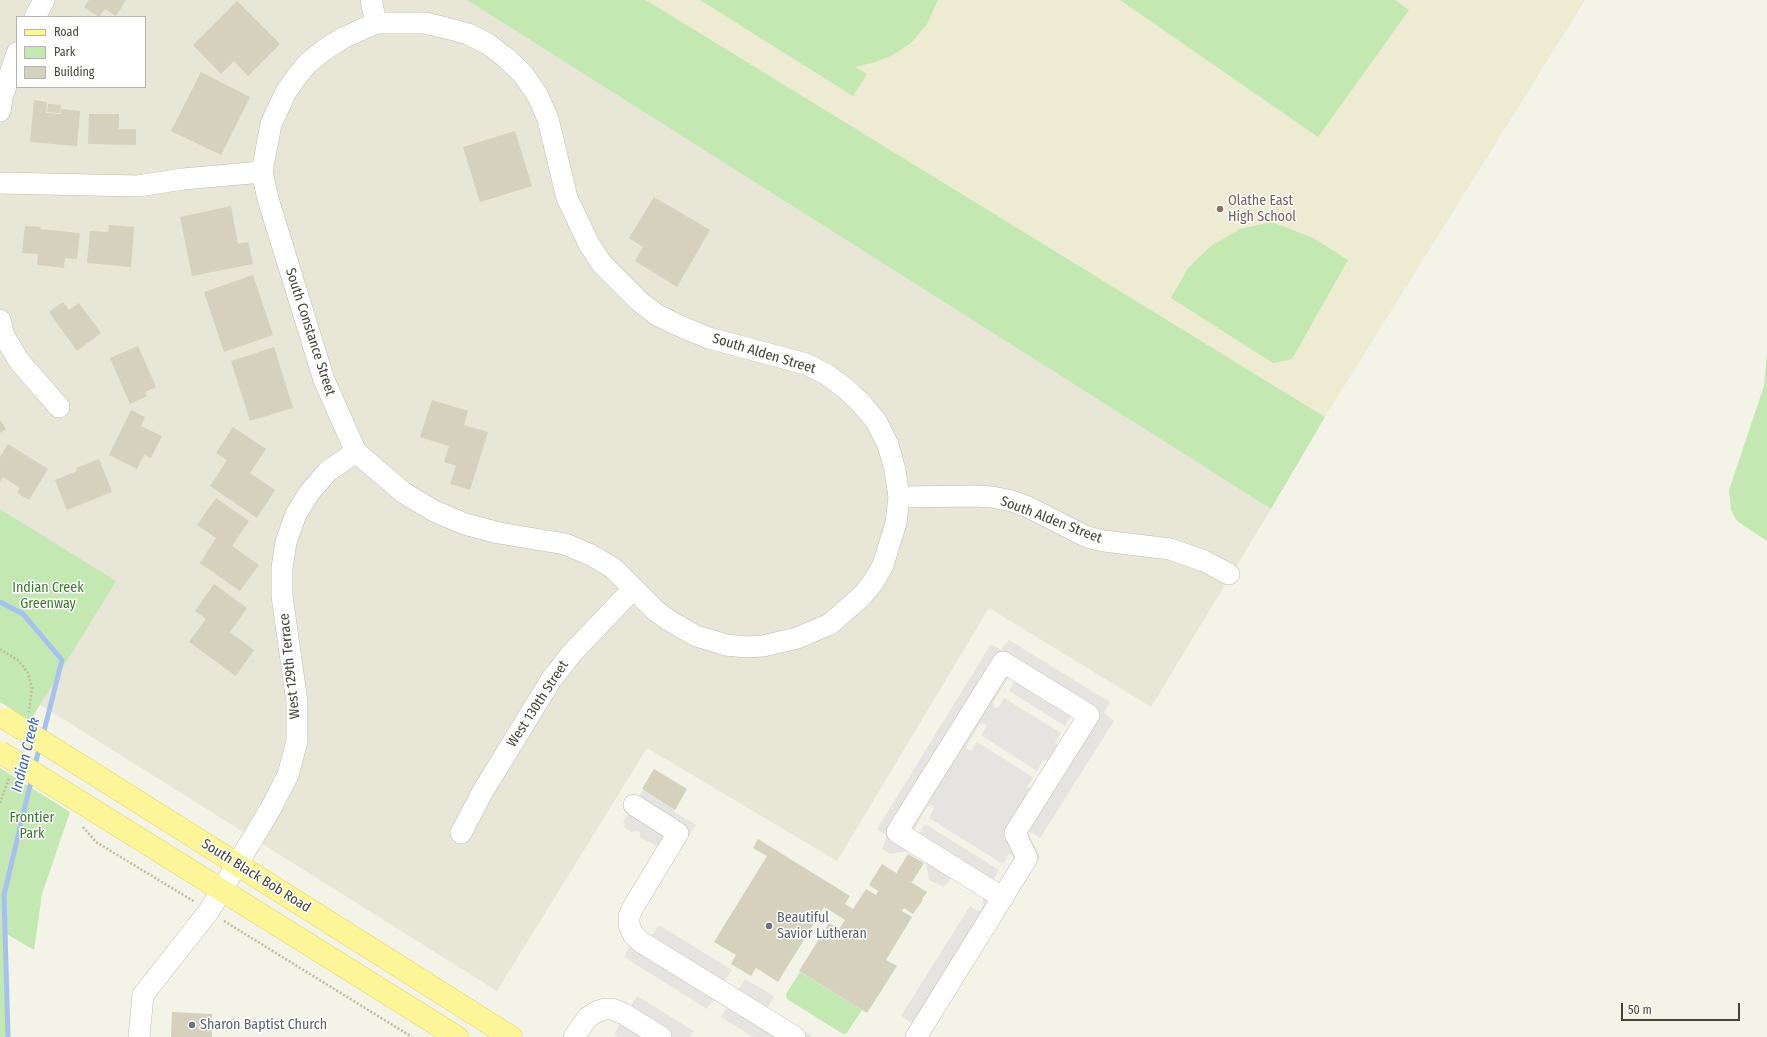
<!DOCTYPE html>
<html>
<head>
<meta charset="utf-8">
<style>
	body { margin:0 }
	#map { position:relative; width:1767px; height:1037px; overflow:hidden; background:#f4f3e8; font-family:"Fira Sans Condensed",sans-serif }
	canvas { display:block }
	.legend { position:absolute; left:16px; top:16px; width:130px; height:72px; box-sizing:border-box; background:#fff; border:1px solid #b5b4af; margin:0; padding:5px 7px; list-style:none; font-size:12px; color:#474437 }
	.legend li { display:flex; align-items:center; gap:8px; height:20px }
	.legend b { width:20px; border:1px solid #b5b4af }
	.scale { position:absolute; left:1621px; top:1003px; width:119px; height:18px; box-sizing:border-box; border:2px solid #474437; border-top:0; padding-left:5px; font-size:12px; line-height:14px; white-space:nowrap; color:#474437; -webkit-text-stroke:3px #fff; paint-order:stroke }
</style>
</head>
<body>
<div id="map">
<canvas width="1767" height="1037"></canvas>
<ul class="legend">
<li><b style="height:5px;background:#fdf698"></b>Road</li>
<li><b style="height:11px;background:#c3e8b1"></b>Park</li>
<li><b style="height:11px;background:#d5d1bd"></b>Building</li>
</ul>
<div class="scale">50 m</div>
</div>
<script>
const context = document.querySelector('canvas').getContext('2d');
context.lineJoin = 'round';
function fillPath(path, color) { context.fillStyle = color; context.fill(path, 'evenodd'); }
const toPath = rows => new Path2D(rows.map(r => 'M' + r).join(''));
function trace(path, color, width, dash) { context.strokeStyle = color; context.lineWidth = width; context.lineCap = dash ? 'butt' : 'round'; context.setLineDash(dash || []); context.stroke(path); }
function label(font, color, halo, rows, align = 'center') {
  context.font = font + ' "Fira Sans Condensed",sans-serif'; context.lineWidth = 3; context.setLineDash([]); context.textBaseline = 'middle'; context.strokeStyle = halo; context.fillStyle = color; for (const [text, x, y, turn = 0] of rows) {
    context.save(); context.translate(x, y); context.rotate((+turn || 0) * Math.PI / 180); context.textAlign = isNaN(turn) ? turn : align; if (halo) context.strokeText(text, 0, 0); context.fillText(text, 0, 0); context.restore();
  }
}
fillPath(toPath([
	[0,0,467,0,1271,509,1151,707,989,608,837,861,647,748,497,991,39,704,115,581,0,509],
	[17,17,145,17,145,87,17,87]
]), '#e8e6d6');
fillPath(toPath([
	[646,0,1585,0,1325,417]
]), '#edebd2');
fillPath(toPath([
	[467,0,646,0,1325,417,1271,509],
	[700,0,938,0,927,24,911,43,891,56,875,62,855,67,867,74,853,96],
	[1120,0,1395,0,1409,10,1318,137],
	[1272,222,1313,238,1348,260,1292,359,1273,363,1171,298,1188,268,1211,246,1240,229],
	[1767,352,1767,541,1737,521,1731,510,1729,490,1764,386],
	[0,509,116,581,30,721,0,702],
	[0,768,70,812,42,894,34,950,5,933,8,1037,0,1037],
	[800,972,862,1010,846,1034,843,1034,787,999,786,994]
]), '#c3e8b1');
fillPath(toPath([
	[1009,640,1110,702,1104,713,1114,721,1040,838,1031,832,1028,833,1040,857,928,1034,901,1016,970,906,977,911,981,910,983,905,983,898,951,878,944,887,929,880,926,862,909,851,890,854,882,849,887,836,877,829,991,644,1001,650],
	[1008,679,1011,679,1014,681,1009,691,1065,726,1071,716,1075,718,1058,746,1055,743,1061,733,1004,698,998,708,994,707,994,701],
	[984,723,987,726,981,735,1037,771,1043,761,1046,760,1048,763,1031,790,1027,787,1033,777,977,742,971,751,966,749,967,745,979,725],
	[932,805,934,808,929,818,1003,864,1009,854,1013,856,1013,861,999,883,993,880,999,870,925,824,919,834,914,830,927,807],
	[643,790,675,810,674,812,696,825,675,858,650,842,647,842,640,837,640,833,637,831,631,832,624,827,625,825,623,822],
	[659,925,732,970,725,980,731,986,739,989,745,979,774,996,767,1008,813,1037,753,1037,721,1017,727,1007,715,998,707,1009,624,957,630,945,644,931,652,935],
	[637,996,694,1031,690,1037,619,1037,614,1034]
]), '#e5e4e0');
trace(toPath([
	[0,602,23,614,62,660,43,735],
	[34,768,40,746],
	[8,1037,4,895,32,777]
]), '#a5c1f0', 5);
fillPath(toPath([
	[89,0,126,0,116,16,105,9,99,17,84,7],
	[237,1,280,44,248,76,234,61,221,74,193,45],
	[201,72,250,97,221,155,171,131],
	[34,100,47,102,46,113,61,114,61,109,80,111,77,146,30,142],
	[48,104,61,105,60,113,47,112],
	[89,114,119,114,119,129,136,129,136,145,88,144],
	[515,131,532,186,480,202,463,147],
	[654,197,710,230,677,287,635,261,643,247,629,238],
	[231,206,238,244,248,242,253,264,192,276,180,217],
	[109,225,134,227,131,267,87,263,90,231,108,232],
	[25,226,41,227,40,229,80,233,77,259,65,258,64,268,37,265,38,254,22,253],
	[253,275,273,335,224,352,204,292],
	[63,302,69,310,79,303,101,333,77,351,49,312],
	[138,346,156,387,145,392,147,396,130,404,110,358],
	[274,347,293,408,250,421,231,361],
	[432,400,468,411,464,425,488,432,470,490,450,484,456,466,444,462,449,446,420,437],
	[131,410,145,417,141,426,162,436,151,458,144,455,137,469,109,455],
	[0,420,6,429,0,433],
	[233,427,266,449,250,473,275,490,257,518,210,486,227,460,216,453],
	[8,444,48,469,29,500,17,493,20,488,3,477,0,482,0,457],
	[99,459,112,492,67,510,55,480,77,471,76,468],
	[216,498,249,521,232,546,259,565,240,591,200,563,216,538,197,525],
	[214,584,247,608,230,632,254,650,236,676,189,642,206,619,195,611],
	[654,769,687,789,675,810,642,789],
	[758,839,850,896,845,904,853,909,866,889,876,895,878,891,869,885,882,864,898,874,897,872,908,854,924,863,912,882,909,881,927,892,922,899,923,900,913,914,904,908,902,911,912,917,886,960,897,966,867,1013,799,971,829,923,839,929,845,920,824,907,778,982,756,968,751,976,731,964,736,955,714,942,767,856,753,848],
	[172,1012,212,1014,212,1037,171,1037]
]), '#d5d1bd');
const minor = toPath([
	[35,17,44,0],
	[376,23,425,23,450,29,468,34,488,44,505,57,523,74,538,96,548,119,567,198,589,244,602,264,639,301,657,315,682,327,709,338,806,364,826,374,845,388,860,402,876,421,888,445,895,470,899,497,974,496,992,497,1012,501,1028,507,1087,537,1104,541,1170,549,1204,561,1229,574],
	[0,111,2,98,17,53],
	[262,172,271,124,286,92,297,76,308,63,324,50,343,38,376,23,371,0],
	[0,183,138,186,183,179,262,172,268,199,324,380,356,452,404,493,434,511,465,524,499,533,565,544,591,555,613,568,656,611,670,621,696,636,710,640,726,645,746,647,763,646,797,638,830,624,862,596,874,581,883,565,896,523,899,497],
	[0,320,4,336,19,361,59,407],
	[634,805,678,833,632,909,629,917,629,925,633,934,641,942,795,1037],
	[461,833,483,791,551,680,572,653,633,589],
	[139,1037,143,995,209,911,271,808,288,775,297,741,297,702,282,596,282,568,286,542,296,514,309,493,328,471,356,452],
	[574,1037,588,1017,598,1011,605,1009,612,1009,624,1014,661,1037],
	[916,1037,918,1034,1027,858,1015,833,1089,715,1003,662,897,832,1003,898]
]);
const major = toPath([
	[83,767,511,1037],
	[74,798,457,1037]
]);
trace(minor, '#bfbdab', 22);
trace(major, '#e3d867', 23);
trace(toPath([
	[0,649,19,661,28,673,32,688,29,712],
	[0,803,9,778],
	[83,827,96,842,195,902],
	[224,921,412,1037]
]), '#c1bc9c', 2.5, [2, 2]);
trace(minor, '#fff', 21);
trace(major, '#fdf698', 22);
const majorBridge = toPath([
	[6,719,83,767],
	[0,752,74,798]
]);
trace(majorBridge, '#e3d867', 23, []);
trace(majorBridge, '#fdf698', 22);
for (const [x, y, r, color] of [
	[1220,209,4,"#8d6e63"],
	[769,926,4,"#6b7280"],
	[192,1025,4,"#6b7280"]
]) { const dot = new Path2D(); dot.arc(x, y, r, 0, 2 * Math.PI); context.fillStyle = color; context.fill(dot); trace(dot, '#fff', 1.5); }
label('14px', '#785e54', '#fff', [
	["Olathe East",1228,201],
	["High School",1228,217]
], 'left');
label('14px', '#474437', '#fff', [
	["South Constance Street",310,332,72],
	["South Alden Street",764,354,17],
	["South Alden Street",1051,520,21],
	["West 129th Terrace",290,666,-96],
	["West 130th Street",538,704,-57],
	["South Black Bob Road",256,876,32]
]);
label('14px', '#37792a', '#fff', [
	["Indian Creek",48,588],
	["Greenway",48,604],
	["Frontier",32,818],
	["Park",32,834]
]);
label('14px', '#5b616d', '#fff', [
	["Beautiful",777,918],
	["Savior Lutheran",777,934],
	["Sharon Baptist Church",200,1025]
], 'left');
label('italic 15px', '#305fb3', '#fff', [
	["Indian Creek",26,755,-76]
]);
</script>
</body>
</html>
